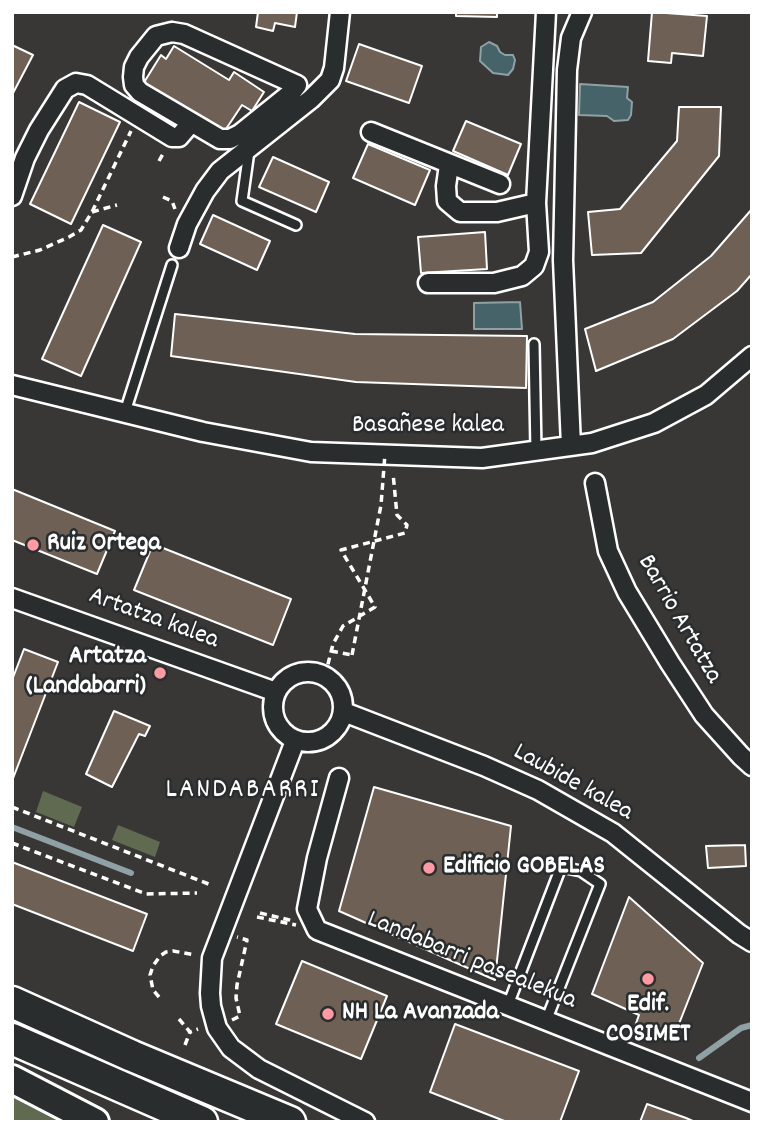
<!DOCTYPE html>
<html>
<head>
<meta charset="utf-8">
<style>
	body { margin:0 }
	#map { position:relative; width:764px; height:1134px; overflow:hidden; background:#383736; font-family:Dekko,sans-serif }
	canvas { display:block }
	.frame { position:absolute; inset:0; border:14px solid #fff; pointer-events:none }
</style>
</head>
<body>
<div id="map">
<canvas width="764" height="1134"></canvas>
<div class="frame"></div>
</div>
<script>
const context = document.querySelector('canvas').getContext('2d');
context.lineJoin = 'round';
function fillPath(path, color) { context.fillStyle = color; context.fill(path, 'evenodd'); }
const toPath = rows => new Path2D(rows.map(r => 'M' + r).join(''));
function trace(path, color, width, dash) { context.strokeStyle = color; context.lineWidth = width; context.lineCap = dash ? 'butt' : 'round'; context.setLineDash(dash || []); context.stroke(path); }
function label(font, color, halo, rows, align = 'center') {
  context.font = font + ' Dekko,sans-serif'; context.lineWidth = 5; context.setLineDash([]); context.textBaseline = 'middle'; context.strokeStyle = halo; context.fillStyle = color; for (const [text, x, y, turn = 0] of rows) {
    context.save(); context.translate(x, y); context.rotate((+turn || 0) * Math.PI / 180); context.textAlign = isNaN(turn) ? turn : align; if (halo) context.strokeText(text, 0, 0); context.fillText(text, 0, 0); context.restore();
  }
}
fillPath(toPath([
	[43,791,82,807,74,827,36,812],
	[118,825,160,842,155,857,112,840],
	[12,1085,70,1122,12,1122]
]), '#5f6a51');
const water = toPath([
	[489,42,497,46,500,52,505,55,513,55,515,60,513,69,508,75,493,73,480,61,481,47,489,42],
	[580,84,628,87,627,98,632,102,631,115,628,120,614,121,607,116,579,115,580,84],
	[520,302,522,329,474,329,474,303,520,302]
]);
fillPath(water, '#456368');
trace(water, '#8fa1a4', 2);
trace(toPath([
	[12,827,131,873],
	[699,1058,741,1028,752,1025]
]), '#8fa1a4', 6);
const building = toPath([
	[258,12,297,12,295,27,275,23,273,31,256,27,258,12],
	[456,12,497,12,497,17,456,16,456,12],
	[652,12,707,16,703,56,672,53,671,63,648,61,652,12],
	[359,44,422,66,409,103,346,81,359,44],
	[12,45,33,55,12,95,12,45],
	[174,46,229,80,234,72,264,92,252,111,242,105,222,135,143,84,161,55,166,59,174,46],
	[79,102,120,122,71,224,30,204,79,102],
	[679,107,721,107,719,156,641,253,592,255,588,212,620,209,677,141,679,107],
	[466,121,521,144,508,175,453,151,466,121],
	[368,144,430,170,415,205,353,178,368,144],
	[273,157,329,182,316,212,259,187,273,157],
	[752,209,752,274,737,291,673,339,596,371,585,329,653,302,711,256,752,209],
	[213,215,270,241,257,270,200,244,213,215],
	[103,225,141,242,81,376,42,359,103,225],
	[485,232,487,269,421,273,418,237,485,232],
	[175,314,355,334,527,336,526,388,356,382,171,356,175,314],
	[12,489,115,531,97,574,12,540,12,489],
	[153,544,291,599,273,645,134,590,153,544],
	[24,649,58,662,12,781,12,680,24,649],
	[114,711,150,726,145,736,139,734,112,787,86,774,114,711],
	[374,787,511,826,495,980,339,911,374,787],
	[745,845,746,866,708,868,706,846,745,845],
	[12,862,147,914,133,951,12,904,12,862],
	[629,897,703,963,673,1039,635,1026,639,1015,592,994,629,897],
	[302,961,387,996,361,1059,276,1024,302,961],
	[455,1024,579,1071,560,1122,507,1122,430,1092,455,1024],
	[647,1104,686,1118,695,1122,640,1122,647,1104]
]);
fillPath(building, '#6e6054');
trace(building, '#fff', 2);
const lane = toPath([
	[249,151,242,201,296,225],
	[534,344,536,451],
	[125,412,172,265],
	[508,1005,561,867,581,871,600,884,546,1021]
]);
const street = toPath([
	[172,32,184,34,297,85,291,93,240,134,230,139,220,139,140,92,134,85,133,77,134,67,139,57,156,36,172,32],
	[371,132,500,184],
	[449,165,446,186,447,201,460,212,497,212,536,203],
	[12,196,25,158,39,130,65,89,76,83,87,85,172,137,179,137,191,123],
	[179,248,187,224,205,191,220,171,311,99,330,80,334,68,340,12],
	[428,283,494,283,522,276,534,266,539,252,536,203,546,12],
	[12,385,203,432,311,452,482,458,592,443,654,423,706,395,752,356],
	[571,446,563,260,567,70,571,38,582,12],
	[595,483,608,551,627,592,670,663,704,715,741,756,752,766],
	[12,598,276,692],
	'273 707a35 35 0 1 1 70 0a35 35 0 1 1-70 0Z',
	[344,712,484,766,538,790,613,833,739,934,752,942],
	[295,741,212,958,210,993,211,1006,217,1028,231,1048,259,1069,365,1122],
	[339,778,317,858,307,909,317,930,752,1102]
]);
const primary = toPath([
	[12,1079,95,1122]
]);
const highway = toPath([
	[12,1002,132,1056,290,1122],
	[12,1039,202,1122]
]);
trace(lane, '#fff', 14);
trace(street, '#fff', 23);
trace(primary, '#fff', 32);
trace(highway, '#fff', 35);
trace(toPath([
	[159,161,164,152],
	[163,197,172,201,175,209],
	[92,212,117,205],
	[12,257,40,250,69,237,81,230,92,212,131,131],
	[331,651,352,655],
	[325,676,333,644,343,626,375,607,341,550,405,533,407,525,397,515,393,473],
	[12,807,211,885],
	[12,843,146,894,197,893],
	[260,913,294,921],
	[257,917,296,925],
	[159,997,153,990,150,975,153,966,160,956,166,952,173,951,196,955],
	[179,1019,190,1032,198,1029],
	[232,1020,240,1016,236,998,237,985,247,940,237,937],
	[185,1045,190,1032]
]), '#fff', 3.5, [7, 5]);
trace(lane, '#2a2d2e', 9);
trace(street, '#2a2d2e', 18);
trace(primary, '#2a2d2e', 26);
trace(highway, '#2a2d2e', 30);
trace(toPath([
	[352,655,381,505,385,454]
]), '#fff', 3.5, [7, 5]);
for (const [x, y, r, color] of [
	[33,545,7,"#ff9aa2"],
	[160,673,7,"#ff9aa2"],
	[429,868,7,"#ff9aa2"],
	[648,979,7,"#ff9aa2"],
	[328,1014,7,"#ff9aa2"]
]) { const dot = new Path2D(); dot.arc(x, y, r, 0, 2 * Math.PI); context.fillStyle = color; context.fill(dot); trace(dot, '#2a2d2e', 2.5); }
label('26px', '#fff', '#2a2d2e', [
	["Basañese kalea",428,427],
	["Artatza kalea",153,620,20],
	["Barrio Artatza",678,620,60],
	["Laubide kalea",572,784,29],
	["Landabarri pasealekua",471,962,22]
]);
label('bold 26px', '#fff', '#2a2d2e', [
	["Ruiz Ortega",47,545],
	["Artatza",146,658,"right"],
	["(Landabarri)",146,688,"right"],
	["Edificio GOBELAS",443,868],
	["Edif.",648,1006,"center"],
	["COSIMET",648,1036,"center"],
	["NH La Avanzada",342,1014]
], 'left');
context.letterSpacing = '2px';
label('28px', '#fff', '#2a2d2e', [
	["LANDABARRI",243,792]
]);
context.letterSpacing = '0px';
</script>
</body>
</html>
